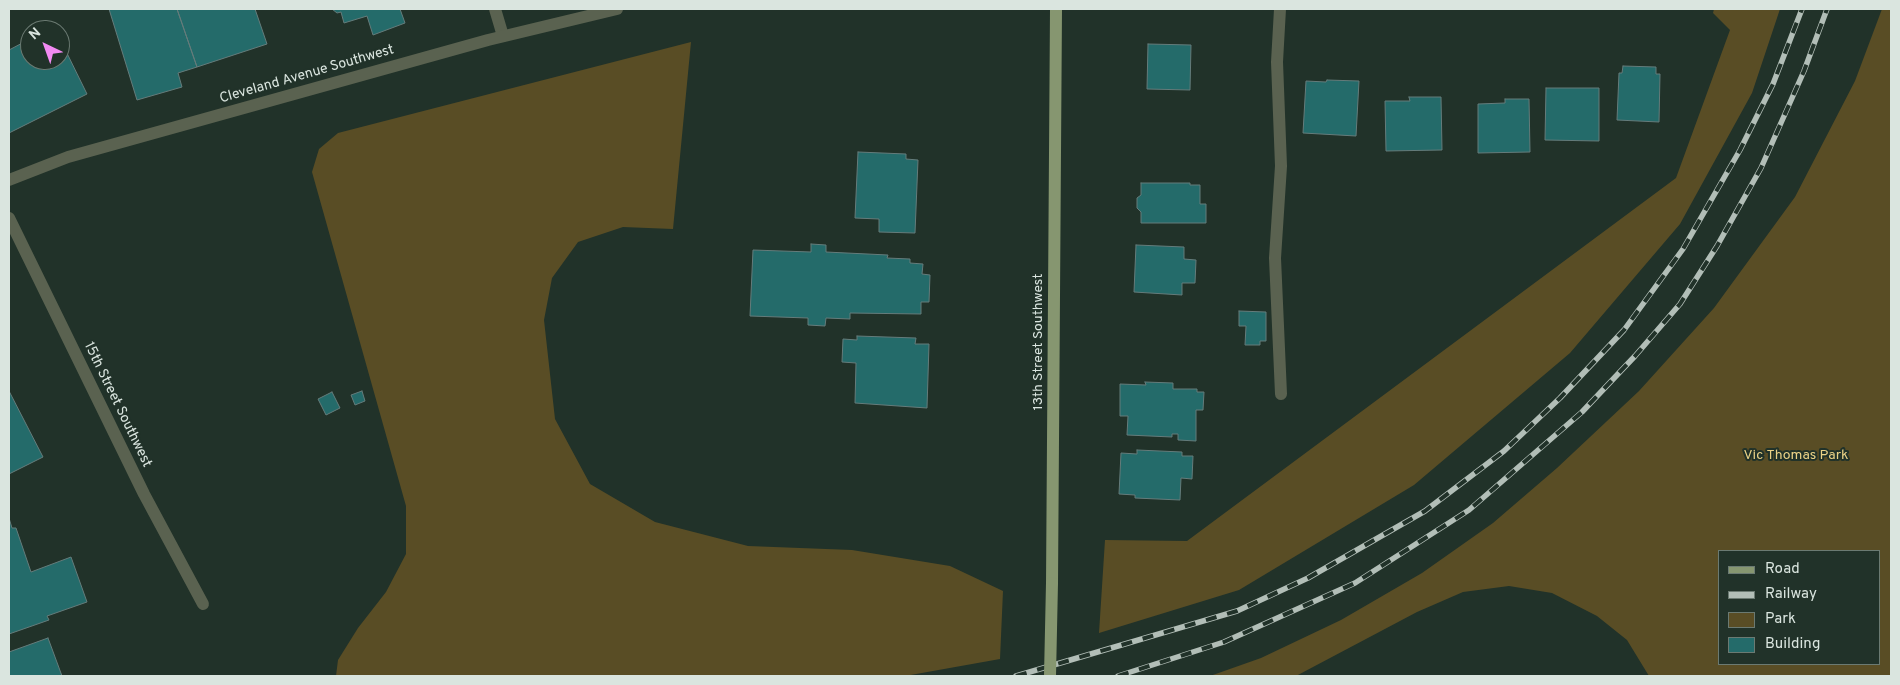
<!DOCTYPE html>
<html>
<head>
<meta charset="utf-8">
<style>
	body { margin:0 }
	#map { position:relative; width:1900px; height:685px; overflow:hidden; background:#213229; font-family:Overpass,sans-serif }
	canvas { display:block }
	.frame { position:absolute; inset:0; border:10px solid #dae5df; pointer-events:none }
	.legend { position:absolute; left:1718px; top:550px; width:162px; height:115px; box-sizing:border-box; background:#213229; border:1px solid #6b7a72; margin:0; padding:6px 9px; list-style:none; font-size:15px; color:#dae5df }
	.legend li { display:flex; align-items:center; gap:10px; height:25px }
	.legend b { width:25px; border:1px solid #6b7a72 }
	.north { position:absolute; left:20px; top:20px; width:50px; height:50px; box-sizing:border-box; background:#213229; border:1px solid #6b7a72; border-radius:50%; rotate:318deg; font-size:14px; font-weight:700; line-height:20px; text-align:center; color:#dae5df }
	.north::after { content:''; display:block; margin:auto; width:18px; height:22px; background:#f28af2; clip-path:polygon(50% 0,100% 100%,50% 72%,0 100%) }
</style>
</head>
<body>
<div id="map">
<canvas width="1900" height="685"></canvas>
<div class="frame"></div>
<ul class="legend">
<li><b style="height:6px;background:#869670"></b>Road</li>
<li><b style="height:6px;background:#b2beb7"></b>Railway</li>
<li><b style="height:14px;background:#594d25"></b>Park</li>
<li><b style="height:14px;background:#246b6a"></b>Building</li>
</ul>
<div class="north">N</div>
</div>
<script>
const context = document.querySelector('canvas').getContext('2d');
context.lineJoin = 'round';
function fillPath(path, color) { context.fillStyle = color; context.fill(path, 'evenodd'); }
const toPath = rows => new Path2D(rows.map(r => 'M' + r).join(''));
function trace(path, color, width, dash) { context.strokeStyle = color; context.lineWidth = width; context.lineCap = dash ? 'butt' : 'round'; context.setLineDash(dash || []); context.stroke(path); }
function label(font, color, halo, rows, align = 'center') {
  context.font = font + ' Overpass,sans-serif'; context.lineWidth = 4; context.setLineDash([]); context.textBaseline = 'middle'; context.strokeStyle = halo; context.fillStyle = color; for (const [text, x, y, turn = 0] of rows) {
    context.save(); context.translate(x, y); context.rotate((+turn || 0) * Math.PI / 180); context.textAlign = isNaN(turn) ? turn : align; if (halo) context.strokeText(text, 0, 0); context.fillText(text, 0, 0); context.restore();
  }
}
fillPath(toPath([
	[1714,9,1780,9,1752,93,1680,224,1570,353,1414,485,1239,590,1099,633,1105,540,1187,541,1676,178,1730,30,1713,13],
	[1882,9,1891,9,1891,676,1649,676,1627,640,1597,616,1552,593,1509,586,1463,592,1417,612,1296,676,1210,676,1261,658,1341,620,1422,573,1493,523,1557,468,1639,391,1714,308,1795,197,1855,81],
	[1879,551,1879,664,1719,664,1719,551],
	[691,42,673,229,623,227,578,242,552,278,544,320,555,419,590,484,655,522,748,546,852,550,950,566,1003,591,1000,659,905,676,336,676,338,660,358,628,386,592,406,554,406,506,312,172,319,149,338,133]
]), '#594d25');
const building = toPath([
	[109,9,177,9,197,67,178,73,182,87,137,100,109,9],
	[177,9,255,9,267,44,197,67,177,9],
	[332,9,400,9,405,23,373,35,367,16,344,23,341,12,337,13,332,9],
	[30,39,30,60,60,60,60,39,87,94,9,133,9,50,30,39],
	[1148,44,1191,45,1190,90,1147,89,1148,44],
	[1623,66,1656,67,1656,74,1660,74,1659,122,1617,120,1619,73,1622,73,1623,66],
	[1327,80,1359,81,1356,136,1303,133,1306,81,1326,82,1327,80],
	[1546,88,1599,88,1599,141,1545,140,1546,88],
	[1409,97,1441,97,1442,150,1386,151,1385,101,1410,101,1409,97],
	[1505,99,1529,99,1530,152,1478,153,1478,104,1505,103,1505,99],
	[858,152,906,154,906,159,918,160,915,233,879,232,879,219,855,218,858,152],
	[1141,183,1190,183,1190,185,1200,185,1200,204,1206,204,1206,223,1141,223,1141,212,1137,208,1137,198,1141,195,1141,183],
	[811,244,826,245,826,252,888,255,887,258,910,259,910,263,923,264,922,274,930,275,929,302,921,302,921,314,850,313,850,319,826,318,825,326,808,325,808,318,750,316,753,250,811,252,811,244],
	[1136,245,1184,247,1184,259,1196,260,1195,283,1182,283,1182,295,1134,292,1136,245],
	[1239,311,1266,312,1266,341,1260,341,1260,345,1245,345,1246,326,1239,326,1239,311],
	[857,336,916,338,915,344,929,344,927,408,855,403,856,363,842,362,843,339,857,340,857,336],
	[1145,382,1173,383,1173,389,1197,389,1197,392,1204,392,1203,410,1196,410,1196,441,1178,440,1178,434,1172,434,1172,437,1127,435,1128,416,1120,416,1120,384,1146,385,1145,382],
	[9,391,43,457,9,474,9,391],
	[362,391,365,401,355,405,351,395,362,391],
	[332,392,340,408,326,415,318,399,332,392],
	[1137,450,1182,452,1182,456,1193,456,1192,479,1181,478,1180,500,1135,498,1135,495,1119,494,1121,453,1137,454,1137,450],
	[9,518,12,528,16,528,31,572,71,557,87,602,47,616,49,620,9,634,9,518],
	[48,638,62,676,9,676,9,652,48,638]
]);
fillPath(building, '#246b6a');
trace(building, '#657c7b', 1);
trace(toPath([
	[495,9,503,36],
	[1280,9,1277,62,1281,166,1275,258,1281,394]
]), '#5a6250', 12);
trace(toPath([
	[9,180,68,157,488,40,617,9],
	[9,218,144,494,203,604]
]), '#5a6250', 12);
trace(toPath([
	[1052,583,1056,9]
]), '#869670', 12);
const rail = toPath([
	[1016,676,1237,611,1308,578,1425,511,1504,451,1560,398,1624,330,1683,249,1740,150,1773,84,1802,9],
	[1118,676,1224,642,1355,583,1469,510,1582,412,1635,356,1680,304,1717,246,1761,168,1804,71,1827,9]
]);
trace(rail, '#b2beb7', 5.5);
trace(rail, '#213229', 4, [11]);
trace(toPath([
	[1050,676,1052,583]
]), '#869670', 12);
label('14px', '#dae5df', '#213229', [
	["Cleveland Avenue Southwest",307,75,-16],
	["13th Street Southwest",1039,342,-90],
	["15th Street Southwest",117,405,64]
]);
label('14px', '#ead286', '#213229', [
	["Vic Thomas Park",1796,456]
]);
</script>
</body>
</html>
